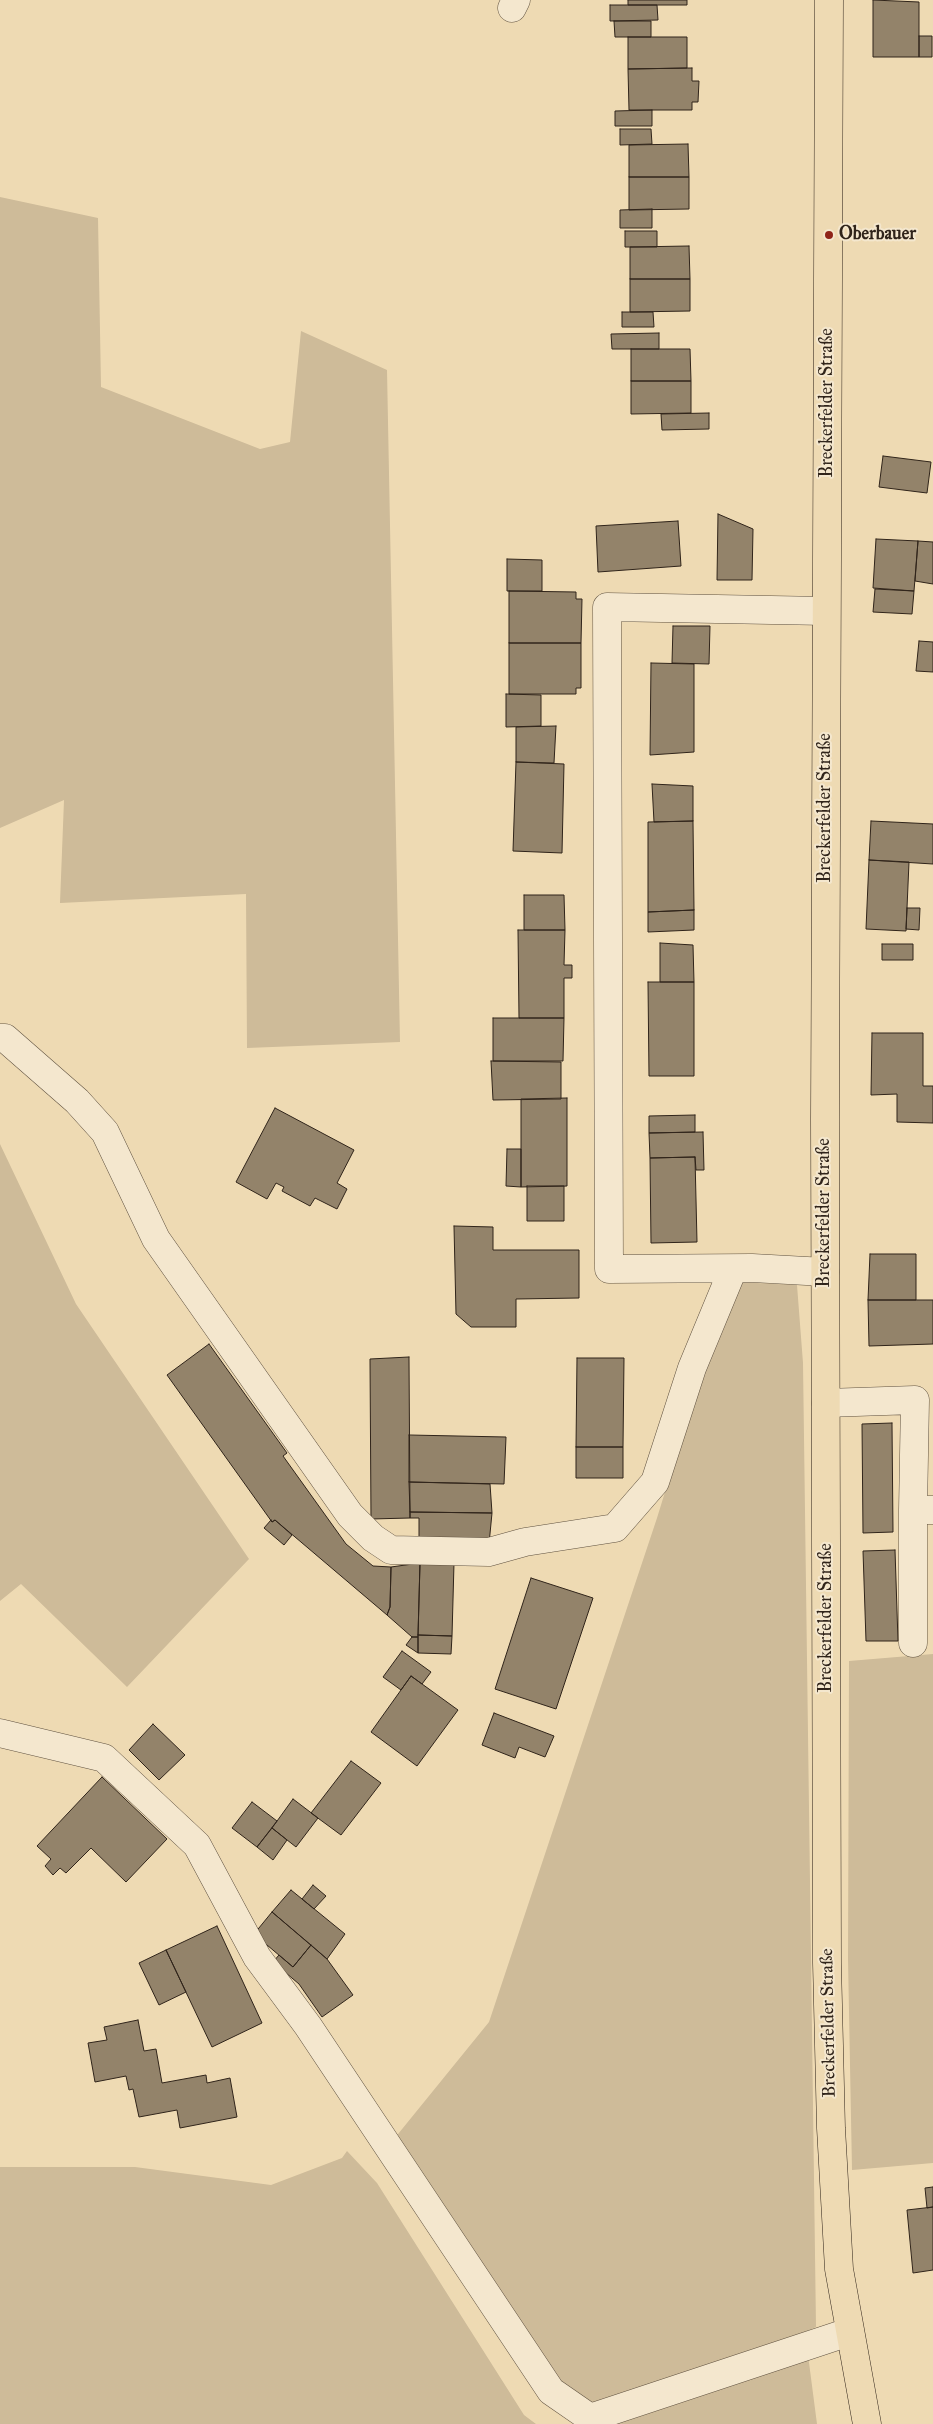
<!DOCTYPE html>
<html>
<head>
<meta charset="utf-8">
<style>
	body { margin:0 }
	canvas { display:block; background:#eedab3 }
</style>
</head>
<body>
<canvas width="933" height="2424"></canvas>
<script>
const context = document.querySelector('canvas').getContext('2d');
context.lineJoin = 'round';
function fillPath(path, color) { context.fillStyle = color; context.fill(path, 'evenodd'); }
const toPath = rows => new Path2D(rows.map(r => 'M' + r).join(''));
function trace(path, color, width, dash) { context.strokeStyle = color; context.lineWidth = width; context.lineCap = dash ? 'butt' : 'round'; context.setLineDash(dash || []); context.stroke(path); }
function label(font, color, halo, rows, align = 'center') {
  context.font = font + ' "IM FELL Great Primer",serif'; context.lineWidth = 4; context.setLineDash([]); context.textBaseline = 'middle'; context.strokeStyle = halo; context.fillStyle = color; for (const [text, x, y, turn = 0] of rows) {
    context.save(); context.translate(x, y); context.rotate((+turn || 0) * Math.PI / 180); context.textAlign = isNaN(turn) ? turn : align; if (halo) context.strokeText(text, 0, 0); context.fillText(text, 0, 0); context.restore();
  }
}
fillPath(toPath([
	[0,197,98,218,101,387,260,449,290,442,301,331,387,370,400,1042,247,1048,246,894,60,903,64,800,0,828],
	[0,1144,76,1304,249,1559,127,1687,21,1584,0,1601],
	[737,1282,797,1285,803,1363,816,2327,600,2424,569,2400,394,2139,489,2022,657,1518,710,1346],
	[933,1654,933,2163,852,2170,848,1959,849,1661],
	[347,2151,377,2183,524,2415,536,2424,0,2424,0,2167,135,2167,271,2185,342,2158],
	[808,2355,817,2424,606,2424]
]), '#cebb99');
const building = toPath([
	[628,0,687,0,687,5,628,5,628,0],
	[873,0,919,2,919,57,873,57,873,0],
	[610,5,657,5,658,20,610,21,610,5],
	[614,21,651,21,651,37,615,37,614,21],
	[919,36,932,36,932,57,919,57,919,36],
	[628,37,687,37,687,68,628,69,628,37],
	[692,68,692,81,699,81,698,102,692,102,692,110,629,110,628,69,692,68],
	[652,110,652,126,615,126,615,111,652,110],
	[620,129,651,129,652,144,620,145,620,129],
	[688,144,689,177,629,177,629,145,688,144],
	[629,177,689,177,689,209,629,210,629,177],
	[652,209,652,228,620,228,620,210,652,209],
	[625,231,657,231,657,247,625,247,625,231],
	[689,246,690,279,630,279,630,247,689,246],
	[630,279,690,279,690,311,630,312,630,279],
	[622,312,653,312,654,327,622,327,622,312],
	[659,333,659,349,612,349,611,334,659,333],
	[631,349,690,349,691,381,631,381,631,349],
	[631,381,691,381,691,413,631,414,631,381],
	[709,413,709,429,662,430,661,414,709,413],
	[883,456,931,462,927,493,879,487,883,456],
	[718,514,753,529,752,580,717,580,718,514],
	[678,521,681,566,598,572,596,526,678,521],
	[876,539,918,541,914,591,873,588,876,539],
	[918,541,933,542,933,584,915,581,918,541],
	[507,559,542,560,542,591,507,591,507,559],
	[875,589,914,591,912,614,873,612,875,589],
	[509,591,576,592,576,599,582,599,581,643,509,643,509,591],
	[673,626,710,626,709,664,672,663,673,626],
	[919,641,933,642,933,672,916,671,919,641],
	[509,643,581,643,581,688,576,688,576,694,509,694,509,643],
	[651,663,694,664,694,752,650,755,651,663],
	[506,694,541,695,541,726,506,727,506,694],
	[556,726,554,763,516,762,516,727,556,726],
	[516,762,564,764,562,853,513,851,516,762],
	[652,784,693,786,693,821,654,822,652,784],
	[693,821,694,910,648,912,648,822,693,821],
	[871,821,933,824,933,864,869,860,871,821],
	[869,860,909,862,906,931,866,929,869,860],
	[524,895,564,895,565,930,524,930,524,895],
	[907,908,920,908,919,930,906,929,907,908],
	[694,910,694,930,648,932,648,912,694,910],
	[518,930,565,930,564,965,572,965,572,978,564,978,564,1018,519,1018,518,930],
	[660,943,693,945,694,982,660,982,660,943],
	[882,944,913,944,913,960,882,960,882,944],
	[648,982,694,982,694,1076,649,1076,648,982],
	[493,1018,564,1018,563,1061,493,1061,493,1018],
	[872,1033,923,1033,923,1086,933,1086,933,1123,897,1122,897,1094,871,1095,872,1033],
	[491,1061,561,1062,561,1099,493,1100,491,1061],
	[567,1098,567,1186,521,1187,521,1099,567,1098],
	[275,1108,354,1150,337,1183,347,1189,337,1209,315,1198,310,1206,282,1191,284,1187,276,1183,267,1199,236,1182,275,1108],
	[695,1115,695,1132,649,1133,649,1116,695,1115],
	[703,1132,704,1170,696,1170,695,1157,650,1158,649,1133,703,1132],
	[507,1149,521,1149,521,1187,506,1186,507,1149],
	[695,1157,697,1242,651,1243,650,1158,695,1157],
	[527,1186,564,1186,564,1221,527,1221,527,1186],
	[454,1226,493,1227,493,1250,579,1250,579,1298,516,1299,516,1327,471,1327,456,1314,454,1226],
	[870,1254,916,1254,916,1300,868,1300,870,1254],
	[868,1300,933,1300,933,1344,869,1346,868,1300],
	[209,1344,287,1453,283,1456,346,1544,373,1566,391,1567,390,1607,387,1615,275,1520,272,1522,167,1375,209,1344],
	[409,1357,410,1518,371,1519,370,1359,409,1357],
	[577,1358,624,1358,623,1447,576,1447,577,1358],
	[892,1423,893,1532,863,1533,862,1424,892,1423],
	[409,1435,506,1437,504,1484,409,1482,409,1435],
	[576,1447,623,1447,623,1478,576,1478,576,1447],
	[409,1482,490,1484,492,1513,410,1512,409,1482],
	[410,1512,492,1513,489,1544,419,1542,419,1518,410,1518,410,1512],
	[271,1520,272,1522,275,1520,292,1535,284,1545,264,1528,271,1520],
	[895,1550,898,1641,866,1641,863,1551,895,1550],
	[420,1563,454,1563,452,1636,418,1635,420,1563],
	[420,1563,418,1637,412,1637,387,1615,390,1607,391,1567,420,1563],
	[531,1578,593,1598,556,1709,495,1689,531,1578],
	[418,1635,452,1636,451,1654,418,1653,418,1635],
	[412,1637,418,1637,418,1653,406,1645,412,1637],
	[402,1651,431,1672,422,1684,411,1676,401,1690,383,1677,402,1651],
	[411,1676,458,1710,417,1766,371,1732,411,1676],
	[494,1713,554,1736,545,1757,519,1747,515,1758,482,1745,494,1713],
	[153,1724,185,1755,159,1780,129,1750,153,1724],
	[351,1761,381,1783,341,1835,311,1813,351,1761],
	[102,1777,167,1839,126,1882,91,1848,66,1873,60,1868,53,1875,45,1866,51,1859,37,1846,102,1777],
	[293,1799,318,1818,296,1847,272,1828,293,1799],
	[252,1802,277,1821,257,1847,232,1828,252,1802],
	[272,1828,287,1840,273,1860,257,1847,272,1828],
	[313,1885,326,1896,314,1909,302,1899,313,1885],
	[291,1890,345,1934,327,1959,272,1912,291,1890],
	[272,1912,311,1945,293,1967,254,1934,272,1912],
	[217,1926,262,2023,212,2047,166,1950,217,1926],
	[311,1945,327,1959,353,1995,322,2017,299,1984,273,1962,279,1955,293,1967,311,1945],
	[166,1950,186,1992,159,2005,139,1963,166,1950],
	[138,2020,144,2051,156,2049,162,2083,206,2075,207,2083,230,2078,237,2117,180,2128,177,2110,139,2117,133,2089,129,2090,126,2076,95,2082,88,2043,107,2040,104,2027,138,2020],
	[933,2187,933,2207,927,2208,925,2188,933,2187],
	[933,2207,933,2270,913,2273,907,2210,933,2207]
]);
fillPath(building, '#93836a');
trace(building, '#30241a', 1);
const minor = toPath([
	[512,8,516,0],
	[0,1038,5,1038,77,1101,105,1132,156,1239,350,1515,373,1538,391,1550,489,1552,525,1542,615,1528,655,1482,692,1368,733,1269],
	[825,1272,752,1268,609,1269,607,607,826,611],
	[826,1403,915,1400,913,1510,933,1510],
	[913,1643,913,1510],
	[0,1733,104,1758,197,1845,257,1957,308,2026,551,2391,590,2418,849,2332]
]);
const major = toPath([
	[829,0,825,1119,827,1963,831,2128,839,2269,867,2424]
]);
trace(minor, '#605240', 29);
trace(major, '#30241a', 29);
trace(minor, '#f4e7ce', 28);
trace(major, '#eedab3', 28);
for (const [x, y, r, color] of [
	[829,235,5,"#8f2418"]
]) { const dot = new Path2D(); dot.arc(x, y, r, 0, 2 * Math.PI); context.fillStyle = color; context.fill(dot); trace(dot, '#f4e7ce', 2); }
label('bold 18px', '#30241a', '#f4e7ce', [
	["Oberbauer",839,235]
], 'left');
label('18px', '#30241a', '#f4e7ce', [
	["Breckerfelder Straße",828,403,-90],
	["Breckerfelder Straße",826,808,-90],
	["Breckerfelder Straße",825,1213,-90],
	["Breckerfelder Straße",827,1618,-90],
	["Breckerfelder Straße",829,2023,-91]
]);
</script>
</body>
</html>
